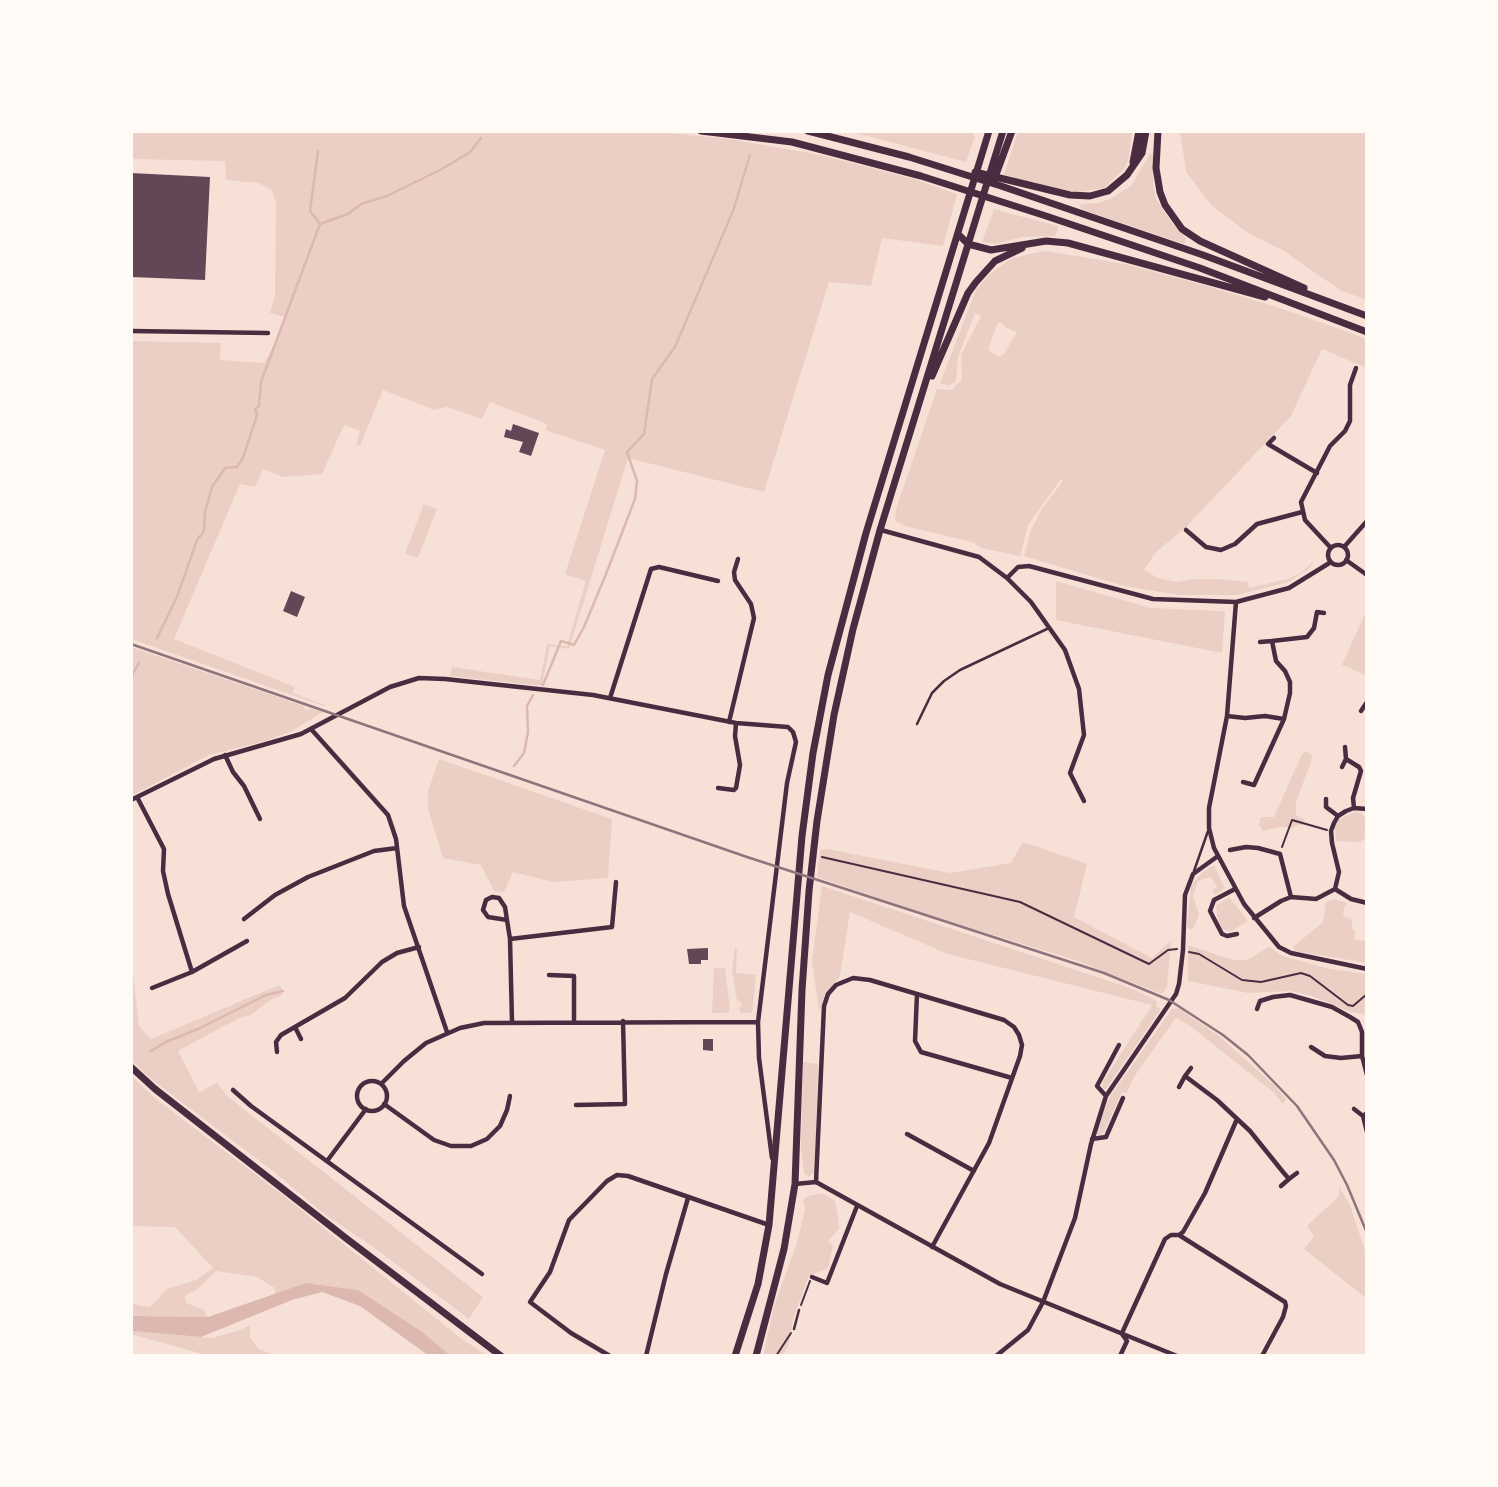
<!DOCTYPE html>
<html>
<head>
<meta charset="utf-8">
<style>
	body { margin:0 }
	#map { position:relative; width:1498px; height:1487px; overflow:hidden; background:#f7e1d7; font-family:"Open Sans",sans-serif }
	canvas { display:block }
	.frame { position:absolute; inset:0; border:133px solid #fffaf5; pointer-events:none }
</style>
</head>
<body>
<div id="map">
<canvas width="1498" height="1487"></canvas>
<div class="frame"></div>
</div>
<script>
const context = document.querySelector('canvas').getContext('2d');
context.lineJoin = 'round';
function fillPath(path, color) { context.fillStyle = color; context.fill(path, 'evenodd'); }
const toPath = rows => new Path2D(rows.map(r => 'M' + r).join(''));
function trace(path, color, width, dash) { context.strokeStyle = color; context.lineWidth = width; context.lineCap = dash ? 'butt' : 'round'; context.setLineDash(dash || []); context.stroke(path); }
fillPath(toPath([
	[131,131,650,131,729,139,821,155,914,179,957,194,943,246,882,238,871,286,829,282,764,492,628,458,569,649,550,646,542,686,450,676,452,667,540,680,547,644,567,646,586,581,565,574,605,450,545,430,547,424,490,402,482,419,447,407,434,410,383,390,360,446,356,445,360,431,344,425,322,474,283,477,263,469,255,487,240,484,174,639,295,687,293,693,327,706,324,706,131,639,131,341,221,343,220,360,264,363,276,342,285,317,270,313,275,295,276,202,271,189,258,183,226,180,225,161,131,159],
	[848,131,970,131,975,136,966,162],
	[1018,131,1132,131,1129,157,1125,168,1104,188,1078,192,1053,188,1004,175],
	[1180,131,1367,131,1367,300,1340,290,1281,249,1251,235,1212,206,1186,172],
	[1154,153,1153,183,1156,199,1169,219,1186,238,1184,244,1081,209,1080,204,1098,203,1110,199,1131,186,1150,154],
	[994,209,1004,212,1059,226,1055,236,1023,237,995,244,982,242],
	[1045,251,1125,264,1204,285,1283,309,1367,339,1367,368,1322,349,1291,416,1186,527,1156,552,1144,570,1158,578,1177,582,1194,579,1217,579,1248,582,1249,588,1288,579,1302,572,1315,560,1309,569,1288,582,1237,595,1179,595,1124,586,1024,556,1031,530,1041,510,1063,481,1061,479,1028,525,1020,556,982,548,972,542,905,526,895,521,896,509,937,389,952,390,962,379,961,355,981,316,975,313,958,357,956,381,949,386,940,383,976,290,990,274,1012,258],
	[998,322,1003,324,1006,328,1017,332,1004,354,999,357,988,350],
	[424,504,437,509,418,558,405,553],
	[1056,581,1151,608,1222,611,1225,612,1222,653,1056,620],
	[1367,609,1367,678,1362,673,1342,665],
	[131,647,304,706,304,709,309,710,310,708,323,712,292,731,265,741,209,755,131,796],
	[1307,751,1312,755,1311,762,1296,802,1296,815,1305,820,1303,825,1297,825,1293,828,1279,827,1263,831,1259,825,1261,817,1274,817,1302,754],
	[439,759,612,819,608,878,553,882,513,872,504,892,494,891,481,865,443,858,428,809,428,791],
	[1355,812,1361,813,1367,820,1366,838,1360,842,1336,841,1335,826,1339,819],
	[1023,842,1087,864,1074,917,1152,958,1171,940,1167,987,1162,994,1075,960,922,913,817,877,820,850,827,849,950,873,1011,863],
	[1214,865,1225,888,1215,895,1212,891,1217,887,1211,877,1198,881,1193,896,1199,915,1193,929,1189,929,1187,926,1191,885,1204,871],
	[822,886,1133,989,1157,1001,1156,1006,1161,1009,1106,1089,1102,1088,1103,1082,1152,1005,948,954,850,912,840,976,824,996,819,1012,812,961],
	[1229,897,1248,921,1230,932,1222,929,1218,922,1216,906],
	[1335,899,1347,903,1344,908,1343,916,1352,920,1352,928,1355,932,1354,940,1367,941,1367,963,1295,951,1293,947,1323,922,1326,902],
	[1188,945,1233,960,1247,960,1269,947,1283,956,1329,969,1367,974,1367,1014,1353,1013,1312,996,1290,991,1248,993,1188,981],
	[735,947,737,949,736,973,756,975,752,1013,741,1013,739,1009,742,1005,740,1001,737,1001,732,970],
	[131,956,139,1026,151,1039,279,985,283,991,281,996,272,999,251,1015,239,1018,178,1051,199,1092,217,1083,227,1096,483,1297,469,1319,376,1249,323,1213,273,1171,151,1079,131,1060],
	[714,968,725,968,730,1008,728,1013,712,1013],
	[1178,1008,1219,1036,1276,1087,1286,1099,1283,1104,1273,1092,1189,1025,1176,1018,1134,1077,1127,1093,1122,1092,1103,1134,1098,1135,1096,1133,1109,1098,1172,1009],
	[803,1062,818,1064,815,1172,809,1177,804,1173,801,1148],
	[131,1076,156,1099,284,1196,458,1336,487,1356,451,1356,421,1331,358,1290,306,1283,275,1295,275,1288,257,1277,216,1271,199,1288,185,1296,186,1303,203,1309,208,1317,131,1316,131,1304,150,1307,167,1289,196,1280,213,1268,175,1227,131,1226],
	[1339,1186,1350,1205,1367,1257,1367,1299,1304,1249,1314,1237,1307,1226,1339,1196],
	[822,1193,835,1201,838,1216,839,1229,828,1241,833,1246,828,1268,809,1276,794,1316,788,1346,782,1356,763,1356,774,1306,797,1243,805,1209,803,1200,808,1196],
	[250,1325,250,1337,259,1349,274,1355,290,1356,210,1356,131,1334,131,1331,212,1338,240,1330]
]), '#ebcfc5');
fillPath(toPath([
	[306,1283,358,1290,421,1331,451,1356,429,1356,360,1306,322,1292,292,1300,201,1337,131,1331,131,1316,208,1317]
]), '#dcb8b0');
trace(toPath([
	[318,151,310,211,320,224],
	[157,638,177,597,197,540,204,531,205,512,212,487,225,468,237,467,243,458,257,415,255,409,259,406,261,382,320,224,348,214,361,204,387,196,442,169,470,152,481,138],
	[131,677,139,663],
	[543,685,561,641,574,645,584,627,606,574,635,499,637,481,627,452,644,434,652,379,675,347,733,211,750,155],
	[514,766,524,753,528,732,527,706,533,695],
	[151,1051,166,1042,198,1029,266,995,283,991]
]), '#dcb8b0', 2.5);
fillPath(toPath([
	[131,173,210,177,205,280,131,277],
	[513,424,539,433,531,456,519,452,523,442,504,437,506,429,511,431],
	[291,591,305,597,297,617,283,611],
	[708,948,708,960,701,960,701,964,689,964,687,949],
	[703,1039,713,1039,713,1051,703,1050]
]), '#644757');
trace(toPath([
	[1282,847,1292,820,1327,830],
	[822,857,1020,902,1149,964,1168,950,1177,949],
	[1189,952,1199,954,1242,980,1261,982,1301,973,1310,976,1348,1005,1353,1006,1367,994],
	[801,1305,810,1281],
	[776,1356,791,1333]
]), '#4a2c40', 2);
trace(toPath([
	[917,724,932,693,944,681,960,670,1049,628],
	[1194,871,1208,831],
	[794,1329,799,1310]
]), '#4a2c40', 2.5);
trace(toPath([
	[131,331,268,333],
	[1274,438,1268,444,1317,473],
	[881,530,979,557,1007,578,1031,602,1065,650,1079,689,1084,735,1070,773,1084,801],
	[1186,530,1206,547,1221,550,1235,544,1257,524,1302,512],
	'1328 555a10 10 0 1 1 20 0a10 10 0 1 1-20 0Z',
	[1330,547,1305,520,1301,502,1330,446,1345,431,1350,421,1350,385,1356,368],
	[1344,547,1367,521],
	[1346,560,1367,575],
	[1007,578,1018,567,1029,566,1153,599,1236,602,1289,588,1331,562],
	[1236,602,1227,716,1209,808,1209,828,1214,848,1244,904,1279,947,1291,953,1367,969],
	[1260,642,1272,641],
	[610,698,651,569,659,567,718,581],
	[1361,711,1367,702],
	[1227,716,1245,718,1265,716,1284,719,1254,785,1243,782],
	[1284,719,1290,693,1290,682,1285,671,1276,661,1272,641,1307,637,1314,628,1317,612,1324,613],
	[729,722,754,618,751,604,735,580,734,572,738,559],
	[311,729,388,815,396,839,404,906,447,1032],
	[1345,747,1346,759,1359,767,1361,771,1353,798,1354,808],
	[225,755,233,772,244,786,260,819],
	[1342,767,1346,759],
	[718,788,734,790,736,788,740,765,735,736,736,723],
	[137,797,164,849,163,871,168,894,192,972],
	[1326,799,1326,807,1338,816],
	[131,800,214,759,301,734,390,687,419,678,445,679,593,695,736,723,788,727,793,732,796,742,787,783,758,1022,759,1058,772,1158],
	[1230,850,1246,847,1258,848,1280,854,1291,897],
	[1235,889,1214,900,1210,911,1222,934,1227,936,1237,934],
	[1335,889,1351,899,1367,903],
	[1254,918,1281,901,1291,897,1316,899,1335,889,1339,872,1332,843,1331,831,1334,823,1338,816,1346,811,1354,808,1367,809],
	[244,919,275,895,308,877,374,851,397,848],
	[507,920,488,917,483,910,486,900,492,897,499,898,505,907,507,920,510,939,512,1022],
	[510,939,612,927,616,882],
	[549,975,574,976,574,1021],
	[152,988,192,972,247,941],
	[917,994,915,1041,921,1052,1012,1078],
	[1257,1009,1260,1001,1273,997,1290,995,1332,1007,1350,1017,1358,1022,1362,1032,1362,1056,1367,1075],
	[295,1027,301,1039],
	[1311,1047,1325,1056,1341,1058,1362,1056],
	[277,1052,276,1042,281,1035,345,998,382,962,397,953,419,947],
	[1191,1068,1185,1076,1217,1100,1250,1131,1283,1172,1289,1179,1281,1186],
	'357 1096a15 15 0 1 1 30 0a15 15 0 1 1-30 0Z',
	[381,1084,404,1061,426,1043,460,1028,484,1023,758,1022],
	[1179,1087,1185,1076],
	[233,1090,251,1106,482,1274],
	[1106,1096,1097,1086,1119,1045],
	[384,1104,434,1140,451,1146,471,1146,487,1139,500,1126,507,1110,510,1096],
	[576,1105,625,1104,623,1021],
	[1354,1109,1363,1116],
	[1367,1132,1363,1116,1367,1113],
	[907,1134,974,1171],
	[1092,1139,1106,1137,1123,1098],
	[327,1161,366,1109],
	[1289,1179,1297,1173],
	[816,1182,824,1006,828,994,836,985,853,978,870,980,1004,1020,1014,1027,1019,1035,1022,1045,1020,1056,989,1143,932,1247],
	[795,1184,816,1182,1000,1284,1177,1356],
	[1179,1235,1183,1232,1205,1193,1237,1119],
	[812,1277,827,1283,857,1206],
	[1122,1333,1165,1239,1171,1235,1179,1235,1285,1302,1286,1306,1283,1317,1262,1356],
	[610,1356,571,1333,530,1302,550,1272,569,1220,607,1181,617,1175,628,1176,769,1225],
	[646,1356,666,1274,688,1198],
	[996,1356,1028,1330,1043,1302,1075,1218,1091,1144,1106,1096,1176,994,1179,984,1183,950,1185,895,1193,874,1218,856],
	[1120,1356,1127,1341,1122,1334]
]), '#4a2c40', 4.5);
trace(toPath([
	[701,131,792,142,921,176,1046,216,1200,268,1367,332],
	[808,131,909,157,1001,186,1203,255,1367,316],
	[1158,131,1156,168,1160,192,1165,205,1182,229,1200,241,1304,288],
	[1133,162,1139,131],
	[975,172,1070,195,1090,196,1108,191,1127,175,1142,153,1146,131],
	[994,180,1012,131],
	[958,234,968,244,991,250,1046,241,1068,243,1265,297],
	[932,376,968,293,976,282,995,261,1022,248],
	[131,1067,155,1089,347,1239,501,1356],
	[735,1356,758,1284,769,1225,802,836,813,753,828,675,866,533,989,131],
	[756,1356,784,1249,795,1184,802,990,809,891,817,821,834,715,853,629,880,530,1003,131]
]), '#4a2c40', 7);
trace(toPath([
	[131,644,747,857,1104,973,1169,1000,1223,1035,1248,1055,1297,1106,1334,1160,1347,1185,1367,1233]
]), '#8f747c', 2.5);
</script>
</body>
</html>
